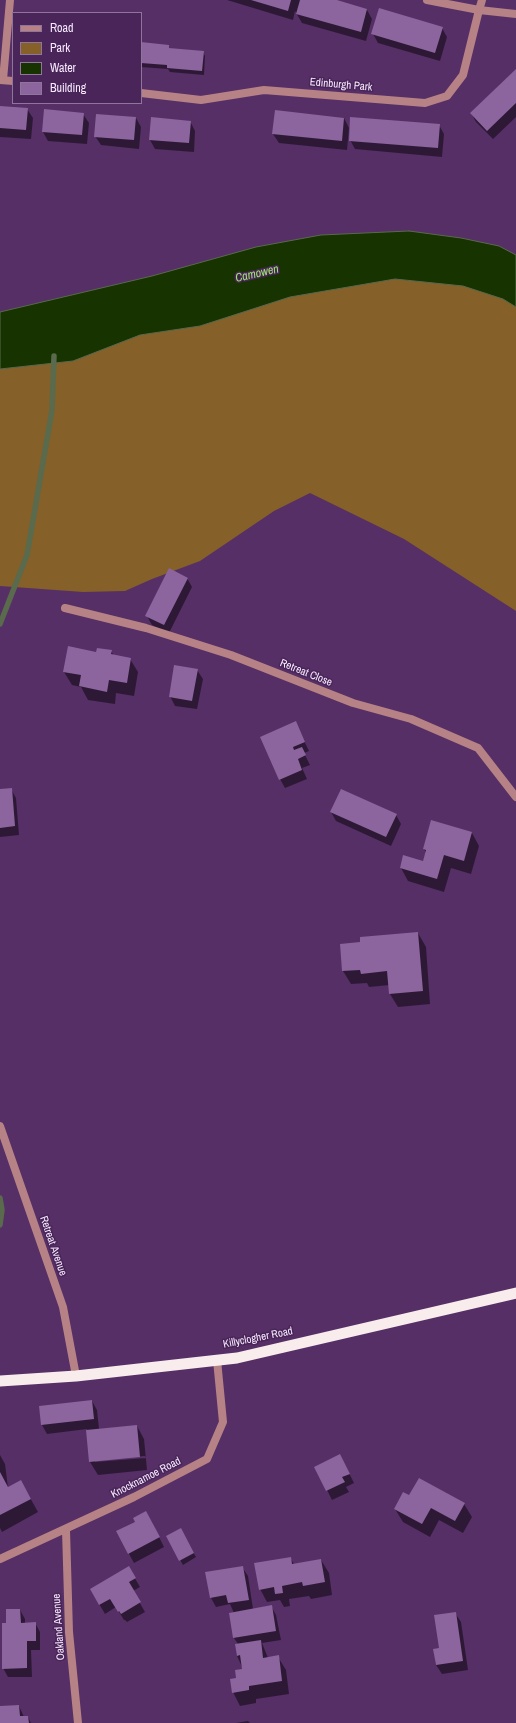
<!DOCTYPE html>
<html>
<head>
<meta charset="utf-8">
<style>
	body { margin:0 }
	#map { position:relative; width:516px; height:1723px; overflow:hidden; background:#552f65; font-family:"Archivo Narrow",sans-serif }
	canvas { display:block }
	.legend { position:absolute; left:12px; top:12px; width:130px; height:92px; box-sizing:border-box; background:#4a255a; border:1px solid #8f749c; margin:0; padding:5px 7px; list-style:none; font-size:12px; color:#f7eafe }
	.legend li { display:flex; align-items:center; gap:8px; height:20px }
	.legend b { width:20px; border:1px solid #8f749c }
</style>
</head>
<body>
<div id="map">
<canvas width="516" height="1723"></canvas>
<ul class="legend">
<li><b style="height:5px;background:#b68285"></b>Road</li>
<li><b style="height:11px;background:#856029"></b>Park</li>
<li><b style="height:11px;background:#163300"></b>Water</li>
<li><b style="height:11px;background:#8c649e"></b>Building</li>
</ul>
</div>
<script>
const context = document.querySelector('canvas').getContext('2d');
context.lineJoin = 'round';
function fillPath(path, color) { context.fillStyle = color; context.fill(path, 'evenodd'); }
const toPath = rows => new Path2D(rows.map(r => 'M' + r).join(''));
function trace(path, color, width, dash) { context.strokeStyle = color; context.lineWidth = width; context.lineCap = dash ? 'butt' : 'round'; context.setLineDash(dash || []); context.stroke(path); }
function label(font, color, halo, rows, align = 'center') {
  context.font = font + ' "Archivo Narrow",sans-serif'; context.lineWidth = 3; context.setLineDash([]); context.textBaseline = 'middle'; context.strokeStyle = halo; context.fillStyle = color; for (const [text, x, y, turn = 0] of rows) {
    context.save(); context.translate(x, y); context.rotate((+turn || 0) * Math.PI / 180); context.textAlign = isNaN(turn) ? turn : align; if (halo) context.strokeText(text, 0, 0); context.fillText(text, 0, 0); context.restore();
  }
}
fillPath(toPath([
	[395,279,463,286,503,299,516,307,516,611,404,539,310,493,274,511,200,561,152,579,125,591,83,592,0,586,0,369,73,361,140,335,200,326,290,297]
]), '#856029');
const water = toPath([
	[409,231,461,238,499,246,516,255,516,307,503,299,463,286,395,279,290,297,200,326,140,335,73,361,0,369,0,312,152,276,256,247,321,235,409,231]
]);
fillPath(water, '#163300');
trace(water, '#5a6a4c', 1);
fillPath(toPath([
	[227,0,334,0,367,10,372,19,366,41,302,23,295,11,293,20],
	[442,28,447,37,440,61,378,43,373,34],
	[141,43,168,46,170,49,203,52,205,56,204,75,170,72,168,69,141,67],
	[516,70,516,117,493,139,476,122,471,113],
	[0,107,27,109,33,118,31,139,0,137],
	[83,114,89,123,87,144,48,141,43,132],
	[136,118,141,127,139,149,101,145,95,136],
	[344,118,349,128,347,150,279,143,273,134],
	[190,121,195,131,194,152,155,149,150,140],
	[439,125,444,134,442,157,355,149,350,140],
	[187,578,192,587,169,633,152,625,147,616],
	[111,651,114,656,130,659,138,672,134,696,116,693,115,704,88,700,81,687,72,685,64,672,97,653],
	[197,670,203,679,197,709,175,706,170,696],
	[295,722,309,751,304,753,310,765,302,768,307,779,285,788,280,779],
	[11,789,16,798,19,835,0,837,0,790],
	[331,812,396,815,401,824,391,846,336,821],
	[472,833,479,846,471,874,451,868,444,892,408,881,401,868,423,862,426,853,424,849],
	[418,933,426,947,430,1004,398,1007,390,994,390,985,369,987,367,983,351,984,343,971,362,943],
	[92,1401,97,1410,99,1429,137,1426,144,1439,147,1470,98,1475,90,1462,87,1429,47,1434,42,1425],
	[145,1456,146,1458,95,1462,95,1460],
	[0,1455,5,1464,8,1488,28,1494,38,1512,2,1532,0,1528],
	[345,1465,354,1483,346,1487,349,1492,332,1500,316,1468],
	[410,1497,464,1504,472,1517,463,1533,439,1520,430,1537,403,1522,395,1509],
	[151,1521,164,1547,134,1563,117,1532],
	[180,1530,196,1557,183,1565,167,1537],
	[290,1558,294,1564,321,1560,329,1573,332,1595,311,1599,309,1596,289,1599,290,1606,284,1607,280,1600,267,1602,260,1589],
	[242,1567,248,1576,253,1609,271,1606,276,1615,281,1640,262,1643,268,1658,278,1657,286,1670,289,1694,256,1699,256,1703,240,1706,233,1692,237,1679,243,1669,237,1656,238,1644,234,1638,230,1614,234,1613,230,1604,216,1607,211,1598],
	[129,1568,140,1587,133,1591,145,1612,127,1622,125,1620,124,1620,116,1607,105,1614,91,1590],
	[20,1610,25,1619,25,1623,35,1623,40,1632,40,1650,31,1650,32,1677,8,1677,3,1668,7,1624],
	[455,1613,461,1622,468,1670,442,1674,436,1665,434,1650,440,1649],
	[19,1706,24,1717,28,1717,31,1723,0,1723,0,1707],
	[248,1721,250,1723,236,1723]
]), '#0007');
trace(toPath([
	[0,624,27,555,52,410,54,356],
	[0,1198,2,1210,0,1225]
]), '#5a6a4c', 5.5);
fillPath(toPath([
	[251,0,291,0,288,11],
	[300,0,337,0,367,9,361,32,296,14],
	[379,8,443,27,435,53,371,34],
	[141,42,169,45,169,48,204,51,202,71,167,68,167,65,141,63],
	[516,69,516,103,487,131,470,113],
	[0,106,28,108,26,130,0,128],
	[44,109,84,113,82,135,42,132],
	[275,110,344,118,342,141,272,134],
	[96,114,136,117,134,140,94,137],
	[151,117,191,121,189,143,149,140],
	[350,117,440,124,438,148,349,141],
	[169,568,188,578,164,625,145,616],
	[68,646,96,652,97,648,112,650,111,654,131,658,127,683,109,680,107,692,79,686,81,675,63,672],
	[174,665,198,669,192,701,169,697],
	[296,721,305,742,293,747,294,750,302,747,306,755,298,759,302,770,279,780,260,737],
	[12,788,15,826,0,828,0,789],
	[341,789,397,814,386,837,330,812],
	[431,820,472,832,464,861,444,855,437,879,400,868,403,855,423,861,426,850,423,849],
	[418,932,423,991,389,994,387,971,361,974,360,970,342,971,340,944,360,942,360,937],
	[92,1400,94,1419,41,1425,39,1406],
	[137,1425,140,1457,89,1462,86,1430],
	[340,1454,350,1474,342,1477,345,1482,326,1491,314,1467],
	[0,1472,8,1487,21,1480,31,1499,0,1515],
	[419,1478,465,1503,455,1521,431,1508,422,1524,394,1509,403,1492,409,1495],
	[146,1511,160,1537,128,1554,116,1531,135,1522,133,1518],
	[181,1528,194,1553,179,1561,166,1536],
	[291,1557,292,1564,321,1559,325,1582,303,1586,302,1582,282,1586,283,1593,275,1594,274,1587,259,1590,254,1563],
	[129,1566,136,1578,129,1582,141,1602,121,1614,119,1611,118,1612,110,1599,99,1605,90,1589],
	[243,1566,249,1600,228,1603,226,1595,210,1598,205,1572],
	[272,1605,276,1631,233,1638,229,1613],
	[6,1609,20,1609,21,1623,36,1622,36,1641,27,1641,27,1668,2,1669,2,1623,6,1623],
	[456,1612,463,1661,436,1665,433,1649,439,1648,434,1615],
	[261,1640,263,1658,279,1655,282,1681,249,1686,249,1690,232,1693,230,1679,236,1678,235,1670,242,1669,240,1655,237,1656,235,1644],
	[19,1705,20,1716,28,1716,29,1723,0,1723,0,1706]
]), '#8c649e');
trace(toPath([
	[479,10,482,0],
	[3,80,10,0]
]), '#b68285', 8);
trace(toPath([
	[427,0,479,10,516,14],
	[0,80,13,81],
	[141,93,201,100,264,90,425,103,447,96,463,75,479,10],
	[65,608,146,628,231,655,353,703,411,719,478,748,516,797],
	[0,1126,63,1307,76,1376],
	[66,1530,69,1632,78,1723],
	[0,1559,134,1497,207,1459,223,1422,217,1360]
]), '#b68285', 8);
trace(toPath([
	[0,1381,76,1376,237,1358,516,1293]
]), '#f8eced', 11);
label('11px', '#f7eafe', '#4a255a', [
	["Edinburgh Park",341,85,5],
	["Retreat Close",306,673,22],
	["Retreat Avenue",53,1246,71],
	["Killyclogher Road",258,1338,-11],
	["Knocknamoe Road",146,1478,-27],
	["Oakland Avenue",59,1627,-94]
]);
label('italic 12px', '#9ee96e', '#4a255a', [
	["Camowen",257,274,-13]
]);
</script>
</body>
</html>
